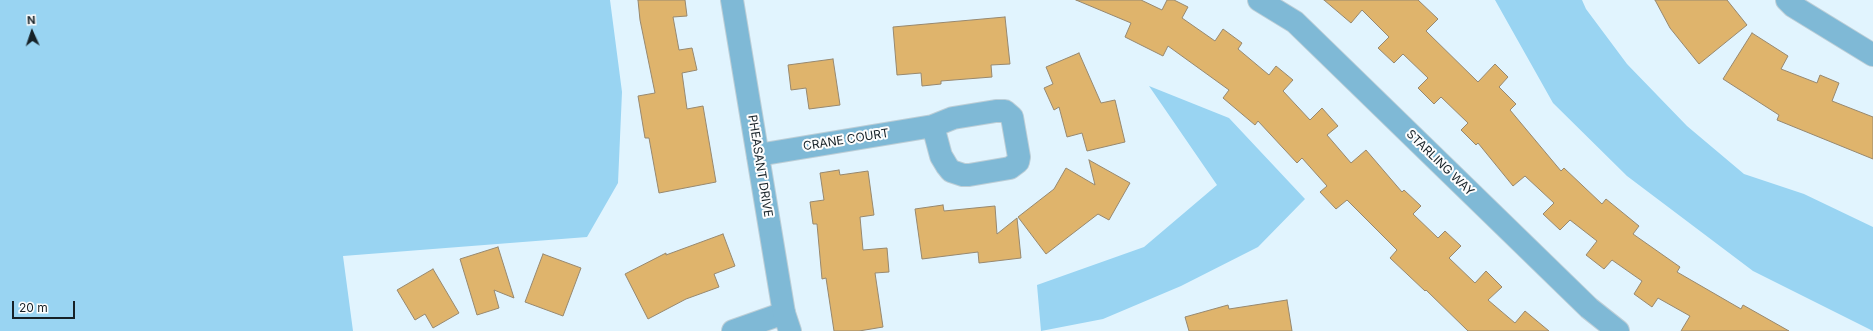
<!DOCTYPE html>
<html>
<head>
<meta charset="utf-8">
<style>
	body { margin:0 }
	#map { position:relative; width:1873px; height:331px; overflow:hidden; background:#e1f4fe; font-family:Inter,sans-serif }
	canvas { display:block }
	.north { position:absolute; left:12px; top:12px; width:40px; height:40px; -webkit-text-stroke:3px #fdfdfd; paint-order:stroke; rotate:357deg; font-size:11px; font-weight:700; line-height:16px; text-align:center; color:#162127 }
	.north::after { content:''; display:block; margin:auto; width:14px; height:18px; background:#162127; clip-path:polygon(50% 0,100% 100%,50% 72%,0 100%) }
	.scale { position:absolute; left:12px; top:301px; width:63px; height:18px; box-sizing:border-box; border:2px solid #162127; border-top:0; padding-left:5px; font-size:12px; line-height:14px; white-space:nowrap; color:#162127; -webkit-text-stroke:3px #fdfdfd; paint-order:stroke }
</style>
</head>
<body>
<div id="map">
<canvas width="1873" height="331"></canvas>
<div class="north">N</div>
<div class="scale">20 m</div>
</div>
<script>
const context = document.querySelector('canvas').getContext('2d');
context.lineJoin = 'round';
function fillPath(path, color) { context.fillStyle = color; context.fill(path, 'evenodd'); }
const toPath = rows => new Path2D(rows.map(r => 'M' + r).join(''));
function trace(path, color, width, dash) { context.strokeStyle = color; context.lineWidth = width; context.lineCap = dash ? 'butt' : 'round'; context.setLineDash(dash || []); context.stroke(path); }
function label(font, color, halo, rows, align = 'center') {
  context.font = font + ' Inter,sans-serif'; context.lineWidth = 4; context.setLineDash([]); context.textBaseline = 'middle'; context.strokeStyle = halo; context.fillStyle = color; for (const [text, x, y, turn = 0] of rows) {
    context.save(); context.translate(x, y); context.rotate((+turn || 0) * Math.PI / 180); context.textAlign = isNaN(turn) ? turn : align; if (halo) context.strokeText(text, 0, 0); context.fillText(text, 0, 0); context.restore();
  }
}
fillPath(toPath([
	[0,0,610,0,622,92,618,183,587,237,343,256,353,331,0,331],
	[1495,0,1582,0,1586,9,1627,64,1687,126,1744,174,1804,194,1873,227,1873,331,1753,271,1627,176,1553,103],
	[1149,86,1229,118,1305,199,1258,247,1181,286,1103,319,1041,331,1037,285,1144,247,1217,185]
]), '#99d4f2');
const building = toPath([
	[638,0,685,0,687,16,673,17,679,50,692,48,697,70,682,73,687,109,703,106,716,182,659,193,649,138,645,138,638,96,655,93,640,20,638,0],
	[1076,0,1141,0,1162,10,1167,0,1174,0,1188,7,1182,18,1215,41,1223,29,1242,43,1238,49,1269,75,1276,66,1293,80,1283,91,1310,120,1322,108,1338,126,1327,135,1351,163,1366,150,1402,192,1404,190,1421,206,1413,214,1438,238,1445,231,1461,246,1449,258,1475,283,1486,271,1502,287,1488,300,1515,323,1525,311,1549,331,1468,331,1426,290,1425,291,1390,258,1397,250,1347,200,1336,209,1320,192,1327,186,1302,158,1297,163,1258,121,1255,125,1223,98,1229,90,1168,46,1163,56,1125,37,1131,23,1076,0],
	[1324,0,1418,0,1438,19,1426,31,1478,82,1495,64,1508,77,1499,87,1516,104,1510,110,1561,171,1564,168,1602,204,1606,199,1639,226,1633,234,1680,267,1677,272,1741,309,1743,305,1789,331,1681,331,1690,316,1658,298,1652,307,1634,294,1642,281,1612,260,1604,269,1586,255,1597,241,1570,220,1560,230,1543,214,1554,203,1525,176,1513,186,1478,143,1476,145,1461,130,1468,123,1441,97,1434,104,1418,88,1428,78,1403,54,1394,63,1378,48,1389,37,1362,10,1351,23,1324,0],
	[1655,0,1727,0,1747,25,1699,64,1670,28,1655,0],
	[1005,17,1010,64,991,65,992,77,941,81,941,84,922,86,921,73,897,75,893,27,1005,17],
	[1752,33,1788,56,1781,69,1817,83,1820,75,1839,83,1832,101,1873,117,1873,159,1777,120,1779,115,1723,79,1752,33],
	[1079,53,1101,103,1115,100,1125,142,1087,151,1082,133,1067,137,1059,107,1054,110,1044,88,1053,84,1046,67,1079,53],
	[833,59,840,105,809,109,806,88,791,90,788,65,833,59],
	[1089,160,1130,183,1109,220,1098,214,1046,254,1018,217,1054,189,1066,168,1095,185,1089,160],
	[839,170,840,175,868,171,874,215,860,217,863,250,887,248,889,272,875,273,883,327,859,331,834,331,826,278,822,279,817,224,813,224,810,202,824,200,820,173,839,170],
	[943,205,944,211,995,206,997,234,1017,218,1021,258,979,263,978,252,922,259,915,209,943,205],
	[723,234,735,266,714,274,719,287,686,299,648,319,625,274,666,253,666,255,723,234],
	[498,247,514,298,494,290,499,308,477,315,460,259,498,247],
	[543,254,581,268,563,316,525,302,543,254],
	[433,269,459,313,433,328,425,314,415,320,397,290,433,269],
	[1287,300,1292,331,1189,331,1185,317,1228,305,1229,309,1287,300]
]);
fillPath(building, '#dfb46c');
trace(building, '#97886f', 1);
const minor = toPath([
	[1259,0,1295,22,1589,308,1618,331],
	[1787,0,1793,6,1873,55],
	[996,111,1005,111,1012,117,1019,157,1018,162,1010,168,969,175,963,175,951,171,947,166,941,156,933,126,953,118,996,111],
	[758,155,933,126],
	[733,331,784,313]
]);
const tertiary = toPath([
	[732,0,784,313,790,331]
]);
trace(minor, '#bcced7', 24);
trace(tertiary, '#bcced7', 24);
trace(minor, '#7fb9d6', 22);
trace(tertiary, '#7fb9d6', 22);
label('12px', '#162127', '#fdfdfd', [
	["CRANE COURT",846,140,-9],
	["STARLING WAY",1440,163,44],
	["PHEASANT DRIVE",760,166,81]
]);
</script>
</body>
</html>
